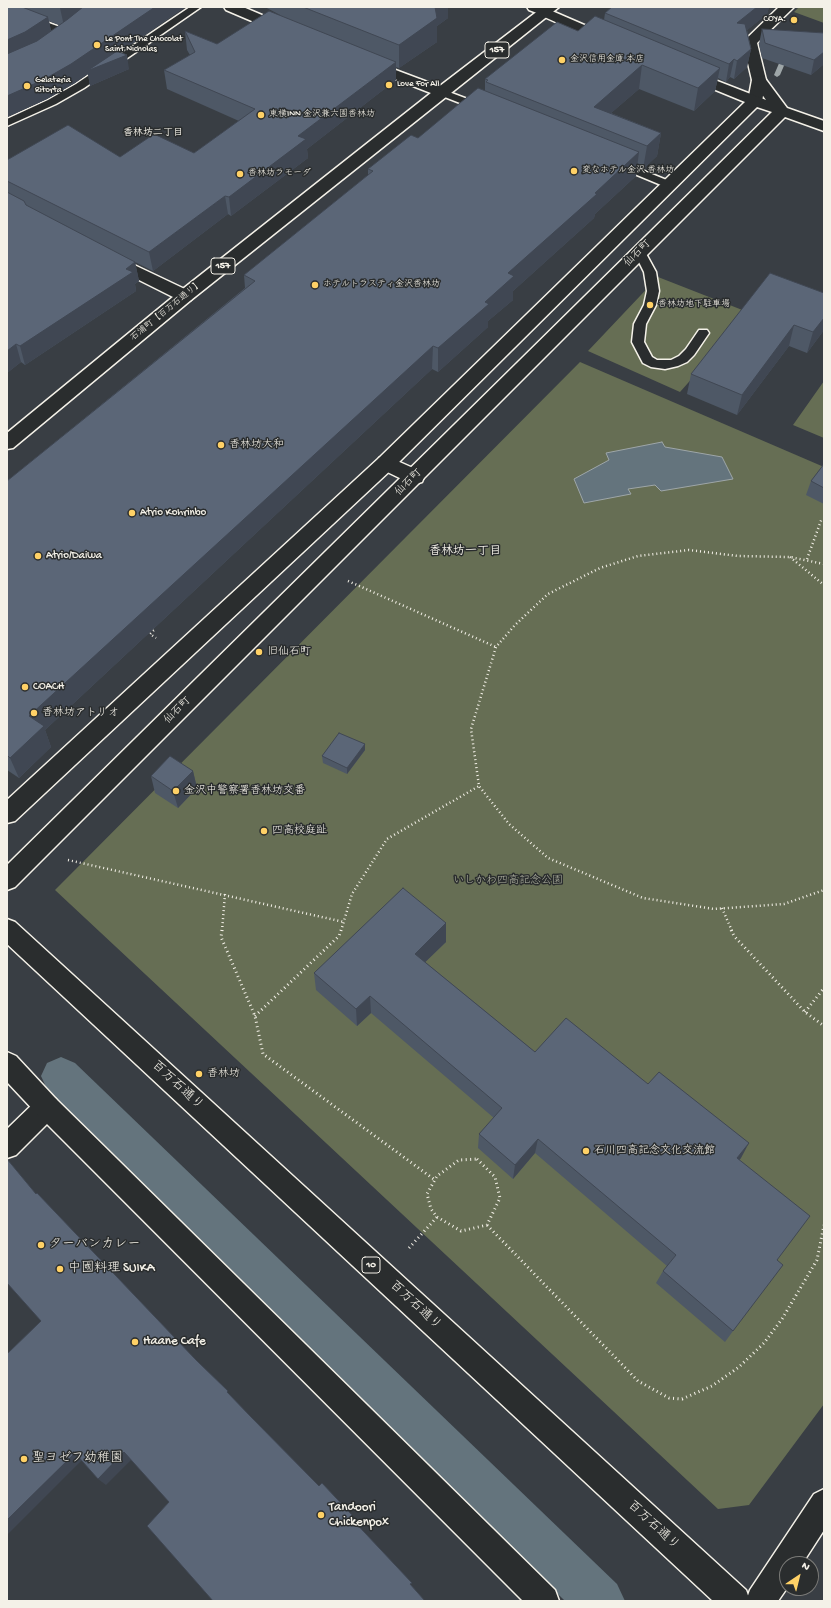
<!DOCTYPE html>
<html>
<head>
<meta charset="utf-8">
<style>
	body { margin:0 }
	#map { position:relative; width:831px; height:1608px; overflow:hidden; background:#393e44; font-family:"Gochi Hand",sans-serif }
	canvas { display:block }
	.frame { position:absolute; inset:0; border:8px solid #f4f1e8; pointer-events:none }
	.north { position:absolute; left:779px; top:1556px; width:40px; height:40px; box-sizing:border-box; background:#2a2d2e; border:1px solid #7b7b78; border-radius:50%; rotate:35deg; font-size:11px; font-weight:700; line-height:16px; text-align:center; color:#f4f1e8 }
	.north::after { content:''; display:block; margin:auto; width:14px; height:18px; background:#ffd166; clip-path:polygon(50% 0,100% 100%,50% 72%,0 100%) }
</style>
</head>
<body>
<div id="map">
<canvas width="831" height="1608"></canvas>
<div class="frame"></div>
<div class="north">N</div>
</div>
<script>
const context = document.querySelector('canvas').getContext('2d');
context.lineJoin = 'round';
function fillPath(path, color) { context.fillStyle = color; context.fill(path, 'evenodd'); }
const toPath = rows => new Path2D(rows.map(r => 'M' + r).join(''));
function trace(path, color, width, dash) { context.strokeStyle = color; context.lineWidth = width; context.lineCap = dash ? 'butt' : 'round'; context.setLineDash(dash || []); context.stroke(path); }
function label(font, color, halo, rows, align = 'center') {
  context.font = font + ' "Gochi Hand","Klee One",sans-serif'; context.lineWidth = 3; context.setLineDash([]); context.textBaseline = 'middle'; context.strokeStyle = halo; context.fillStyle = color; for (const [text, x, y, turn = 0] of rows) {
    context.save(); context.translate(x, y); context.rotate((+turn || 0) * Math.PI / 180); context.textAlign = isNaN(turn) ? turn : align; if (halo) context.strokeText(text, 0, 0); context.fillText(text, 0, 0); context.restore();
  }
}
fillPath(toPath([
	[799,7,824,7,824,23,794,12],
	[658,277,750,313,680,392,588,351],
	[580,362,824,467,824,1404,749,1505,718,1509,55,890],
	[824,381,824,438,793,425]
]), '#666e54');
const water = toPath([
	[662,442,665,447,722,457,733,479,661,491,655,485,628,489,631,494,584,503,574,479,609,460,606,453,662,442]
]);
fillPath(water, '#64747d');
trace(water, '#9ea6a8', 1);
fillPath(toPath([
	[778,51,780,52,786,61,780,75,777,77,774,75,780,61,775,53,778,51]
]), '#9ea6a8');
fillPath(toPath([
	[61,1057,75,1063,617,1584,625,1601,565,1601,47,1089,41,1076,47,1063,61,1057]
]), '#64747d');
const service = toPath([
	[190,7,201,7,84,88,56,104,7,126,7,119,48,100,76,84,190,7],
	[441,89,486,106,487,108,482,111,478,110,437,94,436,92,441,89],
	[617,160,674,183,675,185,674,187,666,187,613,165,612,163,613,161,617,160],
	[640,248,644,250,656,272,659,291,656,305,646,324,644,342,652,357,657,360,671,360,679,356,686,349,699,330,707,330,709,333,694,355,687,362,678,366,665,369,651,367,643,363,632,342,634,324,644,305,647,291,644,272,634,252,640,248]
]);
const minor = toPath([
	[224,7,243,7,290,27,292,30,290,33,280,33,226,10,224,7],
	[527,7,546,7,552,12,550,15,545,16,529,10,527,7],
	[779,7,794,7,757,43,766,80,762,101,760,104,755,105,750,104,748,101,752,80,743,42,779,7],
	[7,8,71,31,73,34,71,37,66,38,61,37,7,17,7,8],
	[369,60,446,89,448,92,446,95,436,95,364,67,362,64,364,61,369,60],
	[111,254,191,292,193,296,191,300,185,301,179,300,105,263,103,259,105,255,111,254],
	[386,456,422,472,424,477,422,482,415,484,408,482,379,468,377,463,379,458,386,456],
	[47,1095,56,1099,60,1107,56,1115,16,1155,7,1158,7,1129,38,1099,47,1095]
]);
const tertiary = toPath([
	[545,8,612,37,614,40,612,43,602,43,540,15,538,12,540,9,545,8],
	[689,70,766,100,752,80,754,77,759,76,764,77,787,108,824,121,824,131,785,117,15,887,7,890,7,865,772,112,757,107,393,468,15,821,7,823,7,800,379,458,745,102,684,77,682,74,684,71,689,70],
	[824,1489,824,1530,802,1564,787,1564,787,1588,778,1601,746,1601,750,1590,814,1494,824,1489]
]);
const primary = toPath([
	[7,919,15,922,746,1590,750,1601,713,1601,7,944,7,919],
	[7,1052,16,1056,56,1099,555,1590,559,1601,523,1601,38,1115,7,1082,7,1052]
]);
const trunk = toPath([
	[543,7,559,7,191,300,13,448,7,449,7,433,179,292,436,89,543,7]
]);
trace(service, '#f4f1e8', 3);
trace(minor, '#f4f1e8', 3);
trace(tertiary, '#f4f1e8', 3);
trace(primary, '#f4f1e8', 3);
trace(trunk, '#f4f1e8', 3);
trace(toPath([
	[790,557,824,585],
	[807,559,822,518],
	[824,564,790,557,738,556,689,550,638,556,600,568,548,594,515,625,496,647,471,729,479,786,509,824,548,858,643,898,714,909,784,904,824,890],
	[348,581,496,647],
	[153,628,155,629,150,634,156,638],
	[68,860,344,922],
	[722,908,732,931],
	[222,931,225,894],
	[341,931,352,894,387,839,479,786]
]), '#f4f1e8', 2.5, [1, 3]);
trace(toPath([
	[222,930,221,937,255,1016,263,1054,435,1180],
	[731,930,734,936,805,1012,824,1026],
	[805,1012,824,988],
	[255,1016,339,936,341,930],
	[477,1159,495,1177,500,1198,487,1225,461,1231,437,1217,431,1209,427,1194,437,1176,459,1160,477,1159],
	[487,1225,638,1381,669,1398,682,1399,712,1386,739,1367,764,1343,782,1319,817,1260,824,1225],
	[409,1248,437,1217]
]), '#f4f1e8', 3, [1, 3.5]);
fillPath(service, '#2a2d2e');
fillPath(minor, '#2a2d2e');
fillPath(tertiary, '#2a2d2e');
fillPath(primary, '#2a2d2e');
fillPath(trunk, '#2a2d2e');
fillPath(toPath([
	[7,7,185,7,120,52,129,69,90,86,88,74,75,83,47,99,7,117],
	[49,21,59,25,60,25,51,31],
	[265,7,448,7,448,18,437,26,437,42,399,68,396,67,396,80,307,149,308,158,231,216,228,214,153,271,121,255,135,262,139,281,135,284,136,291,25,365,21,362,7,373,7,160,120,157,194,153,239,121,167,89,164,70,190,55,187,50,185,31,217,44,280,15],
	[612,7,769,7,767,14,747,30,751,49,747,67,734,79,730,77,726,82,718,78,715,91,694,111,639,89,611,113,661,133,657,156,643,169,637,166,636,176,595,214,594,218,513,291,513,300,488,321,488,327,438,372,432,369,45,730,51,747,19,778,7,770,7,481,245,288,244,275,368,175,368,169,418,138,485,91,485,79,578,31,604,20,605,13],
	[762,29,824,33,824,64,811,75,762,58,759,44],
	[824,293,824,330,807,353,789,346,737,415,687,394,691,374],
	[824,464,824,504,806,495,811,481],
	[365,744,365,750,347,774,323,763,322,756],
	[193,771,197,788,178,808,155,793,151,776],
	[446,923,446,942,425,962,535,1052,741,1158,739,1160,777,1260,733,1331,725,1342,656,1283,663,1271,667,1266,535,1153,513,1179,478,1148,479,1134,494,1118,371,1013,357,1026,316,990,314,973]
]), '#4e5866');
fillPath(toPath([
	[61,7,89,7,64,26,60,8],
	[155,7,185,7,99,66,127,55,129,69,90,86,88,74,75,83,47,99,7,117,7,96],
	[434,7,448,7,448,18,437,26,437,42,399,68,399,45],
	[757,7,769,7,767,14,734,41,737,23],
	[48,17,52,35,7,61,7,40],
	[751,49,747,67,734,79,737,61],
	[824,52,824,64,811,75,814,60],
	[734,59,730,77,726,82,729,64],
	[396,62,396,80,307,149,308,158,231,216,229,197,298,136],
	[642,65,639,89,596,126,594,107],
	[720,68,715,91,694,111,698,88],
	[661,133,657,156,643,169,647,146],
	[639,152,636,176,595,214,594,218,513,291,513,300,488,321,488,327,438,372,438,348,485,302,508,273],
	[225,196,228,214,153,271,149,252],
	[135,262,139,281,135,284,136,291,25,365,20,346],
	[824,318,824,330,807,353,813,332],
	[794,325,789,346,737,415,742,395],
	[16,344,21,362,7,373,7,351],
	[433,346,432,369,45,730,51,747,19,778,10,758,29,716],
	[365,744,365,750,347,774,347,768],
	[193,771,197,788,178,808,173,791],
	[446,923,446,942,415,972,415,954],
	[370,996,371,1013,357,1026,356,1009],
	[538,1139,535,1153,513,1179,515,1165],
	[749,1143,741,1158,729,1172,737,1158],
	[124,1452,132,1459,106,1485,98,1479],
	[75,1453,83,1459,7,1535,7,1520],
	[352,1515,354,1520,352,1523,350,1517]
]), '#404753');
const building = toPath([
	[7,7,22,7,48,17,25,32,7,40,7,7],
	[83,7,155,7,71,64,43,80,7,96,7,54,37,41,68,19,83,7],
	[303,7,435,7,437,18,399,45,303,7],
	[612,7,757,7,737,23,745,24,751,49,737,61,734,59,729,64,605,13,612,7],
	[269,11,396,62,298,136,306,139,229,197,225,196,149,252,7,181,7,160,68,125,120,157,154,134,194,153,255,109,164,70,195,52,185,31,217,44,269,11],
	[595,16,720,68,698,88,642,65,594,107,661,133,647,146,486,82,488,80,485,79,557,22,578,31,595,16],
	[762,29,824,33,824,52,814,60,765,43,762,29],
	[117,51,127,55,87,71,117,51],
	[478,88,639,152,595,193,597,194,508,273,514,276,485,302,489,304,438,348,433,346,29,716,44,726,10,758,7,755,7,481,255,281,244,275,373,171,368,169,411,135,418,138,478,88],
	[7,192,24,201,26,205,135,262,126,269,133,272,20,346,16,344,7,351,7,192],
	[770,273,824,293,824,318,813,332,794,325,742,395,691,374,770,273],
	[824,464,824,488,811,481,824,464],
	[339,733,365,744,347,768,322,756,339,733],
	[170,756,193,771,173,791,151,776,170,756],
	[403,888,446,923,415,954,535,1052,566,1018,648,1084,659,1072,749,1143,737,1158,810,1216,777,1260,783,1265,733,1331,663,1271,676,1255,538,1139,515,1165,479,1134,502,1108,370,996,356,1009,314,973,403,888],
	[7,1159,36,1194,37,1193,196,1360,228,1391,227,1392,252,1418,319,1486,322,1483,352,1515,350,1517,412,1583,410,1584,425,1601,213,1601,147,1526,169,1502,124,1452,98,1479,75,1453,7,1520,7,1354,41,1321,7,1283,7,1159]
]);
fillPath(building, '#5b6677');
trace(building, '#404753', 1);
for (const [x, y, r, color] of [
	[794,20,4,"#ffd166"],
	[97,45,4,"#ffd166"],
	[562,60,4,"#ffd166"],
	[389,85,4,"#ffd166"],
	[27,86,4,"#ffd166"],
	[261,115,4,"#ffd166"],
	[574,171,4,"#ffd166"],
	[240,174,4,"#ffd166"],
	[315,285,4,"#ffd166"],
	[650,305,4,"#ffd166"],
	[221,445,4,"#ffd166"],
	[132,513,4,"#ffd166"],
	[38,556,4,"#ffd166"],
	[259,652,4,"#ffd166"],
	[25,687,4,"#ffd166"],
	[34,713,4,"#ffd166"],
	[176,791,4,"#ffd166"],
	[264,831,4,"#ffd166"],
	[199,1074,4,"#ffd166"],
	[586,1151,4,"#ffd166"],
	[41,1245,4,"#ffd166"],
	[60,1269,4,"#ffd166"],
	[135,1342,4,"#ffd166"],
	[24,1459,4,"#ffd166"],
	[321,1515,4,"#ffd166"]
]) { const dot = new Path2D(); dot.arc(x, y, r, 0, 2 * Math.PI); context.fillStyle = color; context.fill(dot); trace(dot, '#2a2d2e', 1.5); }
label('9px', '#f4f1e8', '#2a2d2e', [
	["COYA.",786,20,"right"],
	["Le Pont The Chocolat",105,40],
	["Saint Nicholas",105,50],
	["金沢信用金庫 本店",570,60],
	["Gelateria",35,81],
	["Ritorta",35,91],
	["Love For All",397,85],
	["東横INN 金沢兼六園香林坊",269,115],
	["変なホテル金沢 香林坊",582,171],
	["香林坊ラモーダ",248,174],
	["ホテルトラスティ金沢香林坊",323,285],
	["香林坊地下駐車場",658,305]
], 'left');
label('9px', '#f4f1e8', '#2a2d2e', [
	["石浦町【百万石通り】",167,311,-39]
]);
for (const [x, y, w] of [
	[497,50,24],
	[223,266,24],
	[371,1265,18]
]) { const box = new Path2D(); box.roundRect(x - w / 2, y - 8, w, 16, 3); context.fillStyle = '#2a2d2e'; context.fill(box); trace(box, '#f4f1e8', 1); }
label('bold 10px', '#f4f1e8', null, [
	["157",497,50],
	["157",223,266],
	["10",371,1265]
]);
label('bold 10px', '#f4f1e8', '#2a2d2e', [
	["香林坊二丁目",153,133]
]);
label('11px', '#f4f1e8', '#2a2d2e', [
	["仙石町",638,254,-45],
	["仙石町",409,483,-45],
	["仙石町",178,711,-45]
]);
label('11px', '#f4f1e8', '#2a2d2e', [
	["香林坊大和",229,445],
	["Atrio Kohrinbo",140,513],
	["Atrio/Daiwa",46,556],
	["旧仙石町",267,652],
	["COACH",33,687],
	["香林坊アトリオ",42,713],
	["金沢中警察署香林坊交番",184,791],
	["四高校庭趾",272,831],
	["香林坊",207,1074],
	["石川四高記念文化交流館",594,1151]
], 'left');
label('11px', '#b4b6a5', '#2a2d2e', [
	["いしかわ四高記念公園",508,881]
]);
label('bold 12px', '#f4f1e8', '#2a2d2e', [
	["香林坊一丁目",465,552]
]);
label('13px', '#f4f1e8', '#2a2d2e', [
	["百万石通り",177,1086,43],
	["百万石通り",415,1306,43],
	["百万石通り",653,1526,43]
]);
label('13px', '#f4f1e8', '#2a2d2e', [
	["ターバンカレー",49,1245],
	["中國料理 SUIKA",68,1269],
	["Haane Cafe",143,1342],
	["聖ヨゼフ幼稚園",32,1459],
	["Tandoori",329,1508],
	["Chickenpox",329,1523]
], 'left');
</script>
</body>
</html>
